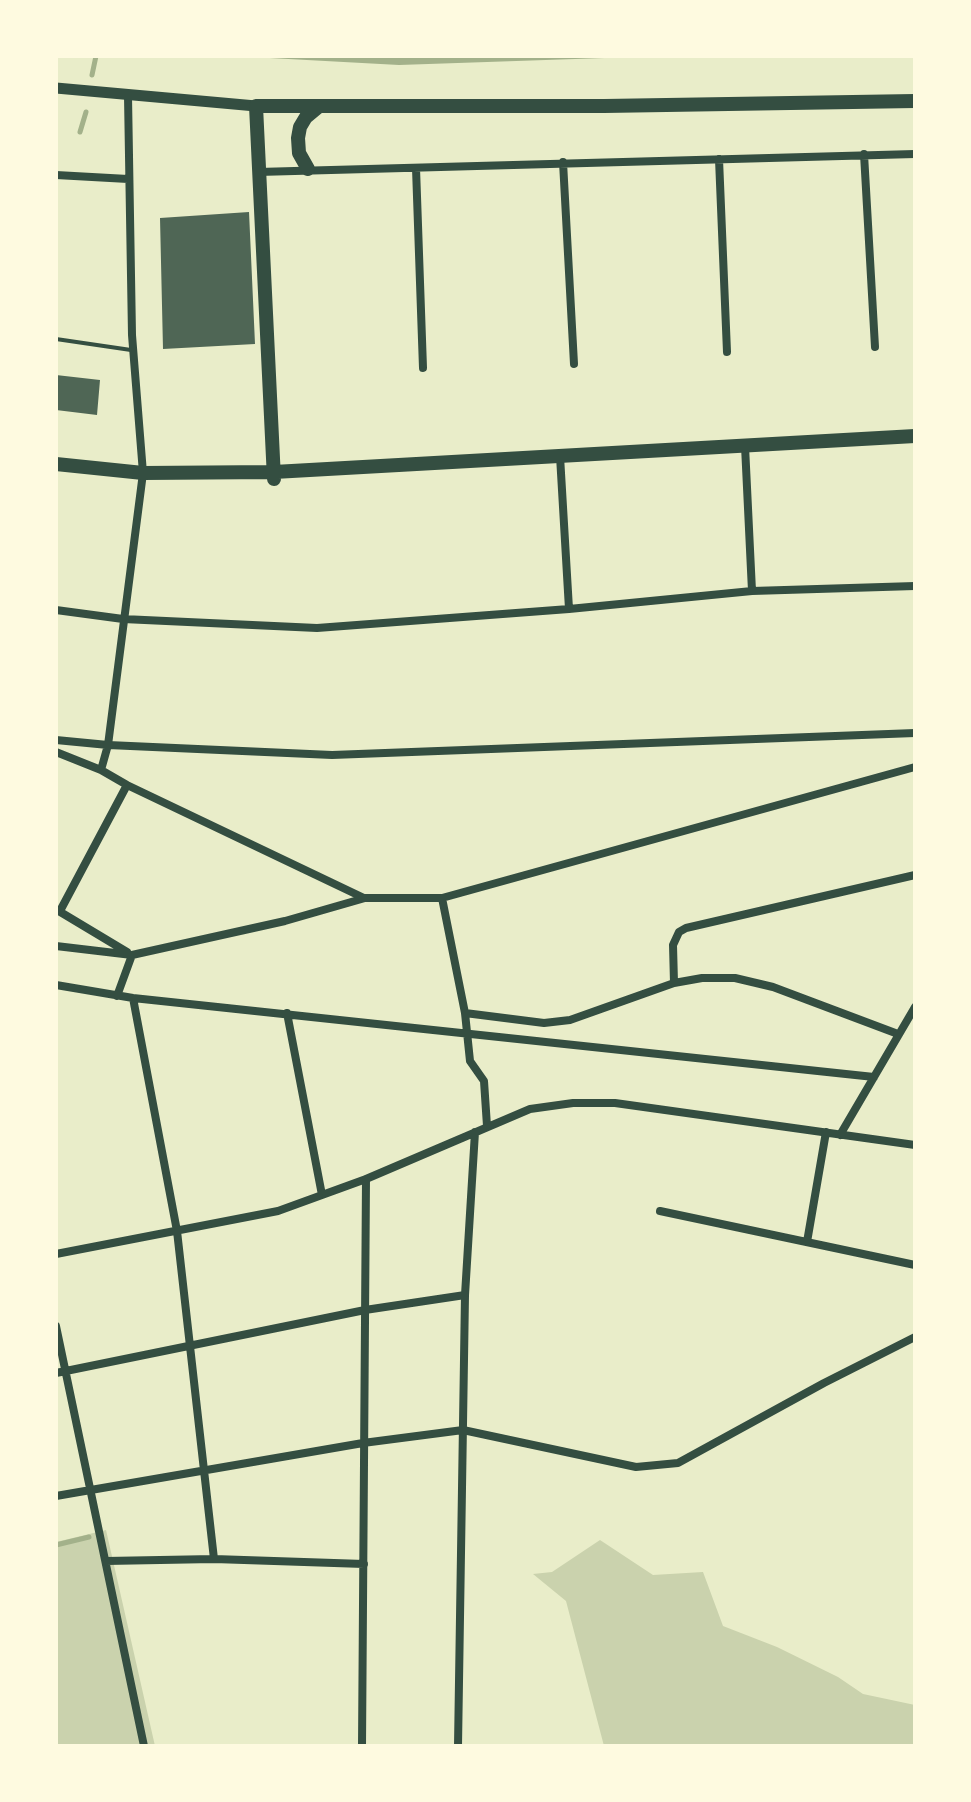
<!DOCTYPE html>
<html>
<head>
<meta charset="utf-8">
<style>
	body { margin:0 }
	#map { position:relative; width:971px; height:1802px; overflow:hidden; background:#e9edc9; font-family:"Space Grotesk",sans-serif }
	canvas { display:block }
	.frame { position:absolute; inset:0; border:58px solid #fefae0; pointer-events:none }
</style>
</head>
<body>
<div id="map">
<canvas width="971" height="1802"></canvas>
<div class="frame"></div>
</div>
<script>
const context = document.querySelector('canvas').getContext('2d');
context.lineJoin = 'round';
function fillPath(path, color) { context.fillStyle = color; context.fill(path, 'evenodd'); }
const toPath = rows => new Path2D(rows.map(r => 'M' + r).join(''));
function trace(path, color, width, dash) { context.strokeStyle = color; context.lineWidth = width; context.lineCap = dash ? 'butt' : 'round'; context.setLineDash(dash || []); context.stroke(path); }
fillPath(toPath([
	[106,1530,155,1746,56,1746,56,1542],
	[600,1540,653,1575,703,1572,723,1626,777,1647,838,1677,863,1694,915,1705,915,1746,604,1746,566,1601,533,1574,552,1572]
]), '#cad2ad');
fillPath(toPath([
	[233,56,663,56,399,65]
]), '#a3b18a');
trace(toPath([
	[92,75,96,56],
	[80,132,86,112],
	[56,1545,89,1537]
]), '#a3b18a', 5);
fillPath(toPath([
	[249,212,255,344,163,349,160,218],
	[56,375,100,380,97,415,56,410]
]), '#4f6655');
trace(toPath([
	[56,339,131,350]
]), '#344e41', 4);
trace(toPath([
	[864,154,875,347],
	[719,159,727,352],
	[563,162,574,364],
	[416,168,423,368],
	[258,172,915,154],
	[56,175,128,179],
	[745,446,752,591],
	[560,456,569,609],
	[56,610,123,619,317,628,569,609,752,591,915,586],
	[56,740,108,745,332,755,915,733],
	[56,752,101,770,127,785,364,898],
	[101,770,108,745,143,473,132,335,128,96],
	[442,898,465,1013,470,1061,484,1081,487,1126],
	[57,910,127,952],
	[60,911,127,785],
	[56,946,132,955,285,921,365,898,442,898,915,767],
	[674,983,673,945,679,932,686,928,915,875],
	[56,985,133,998,874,1077],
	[117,996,132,955],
	[133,998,177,1231,214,1559],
	[287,1013,322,1195],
	[465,1013,544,1023,570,1020,674,983,702,978,735,978,773,987,898,1034],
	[840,1135,915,1007],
	[660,1211,915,1265],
	[807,1242,826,1132],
	[56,1254,278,1211,366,1179,530,1109,573,1103,615,1103,915,1145],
	[56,1326,144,1746],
	[56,1373,365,1310,465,1295],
	[56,1496,363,1443,463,1430,636,1467,678,1463,824,1383,915,1337],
	[106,1561,214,1559,364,1564],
	[362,1746,366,1179],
	[458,1746,465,1295,475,1132]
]), '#344e41', 8);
trace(toPath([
	[56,88,256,106]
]), '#344e41', 11);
trace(toPath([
	[308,169,299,153,298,138,300,127,306,117,318,107],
	[56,464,143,473,274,472,915,436],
	[274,479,256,106,604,106,915,101]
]), '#344e41', 14);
</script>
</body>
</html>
